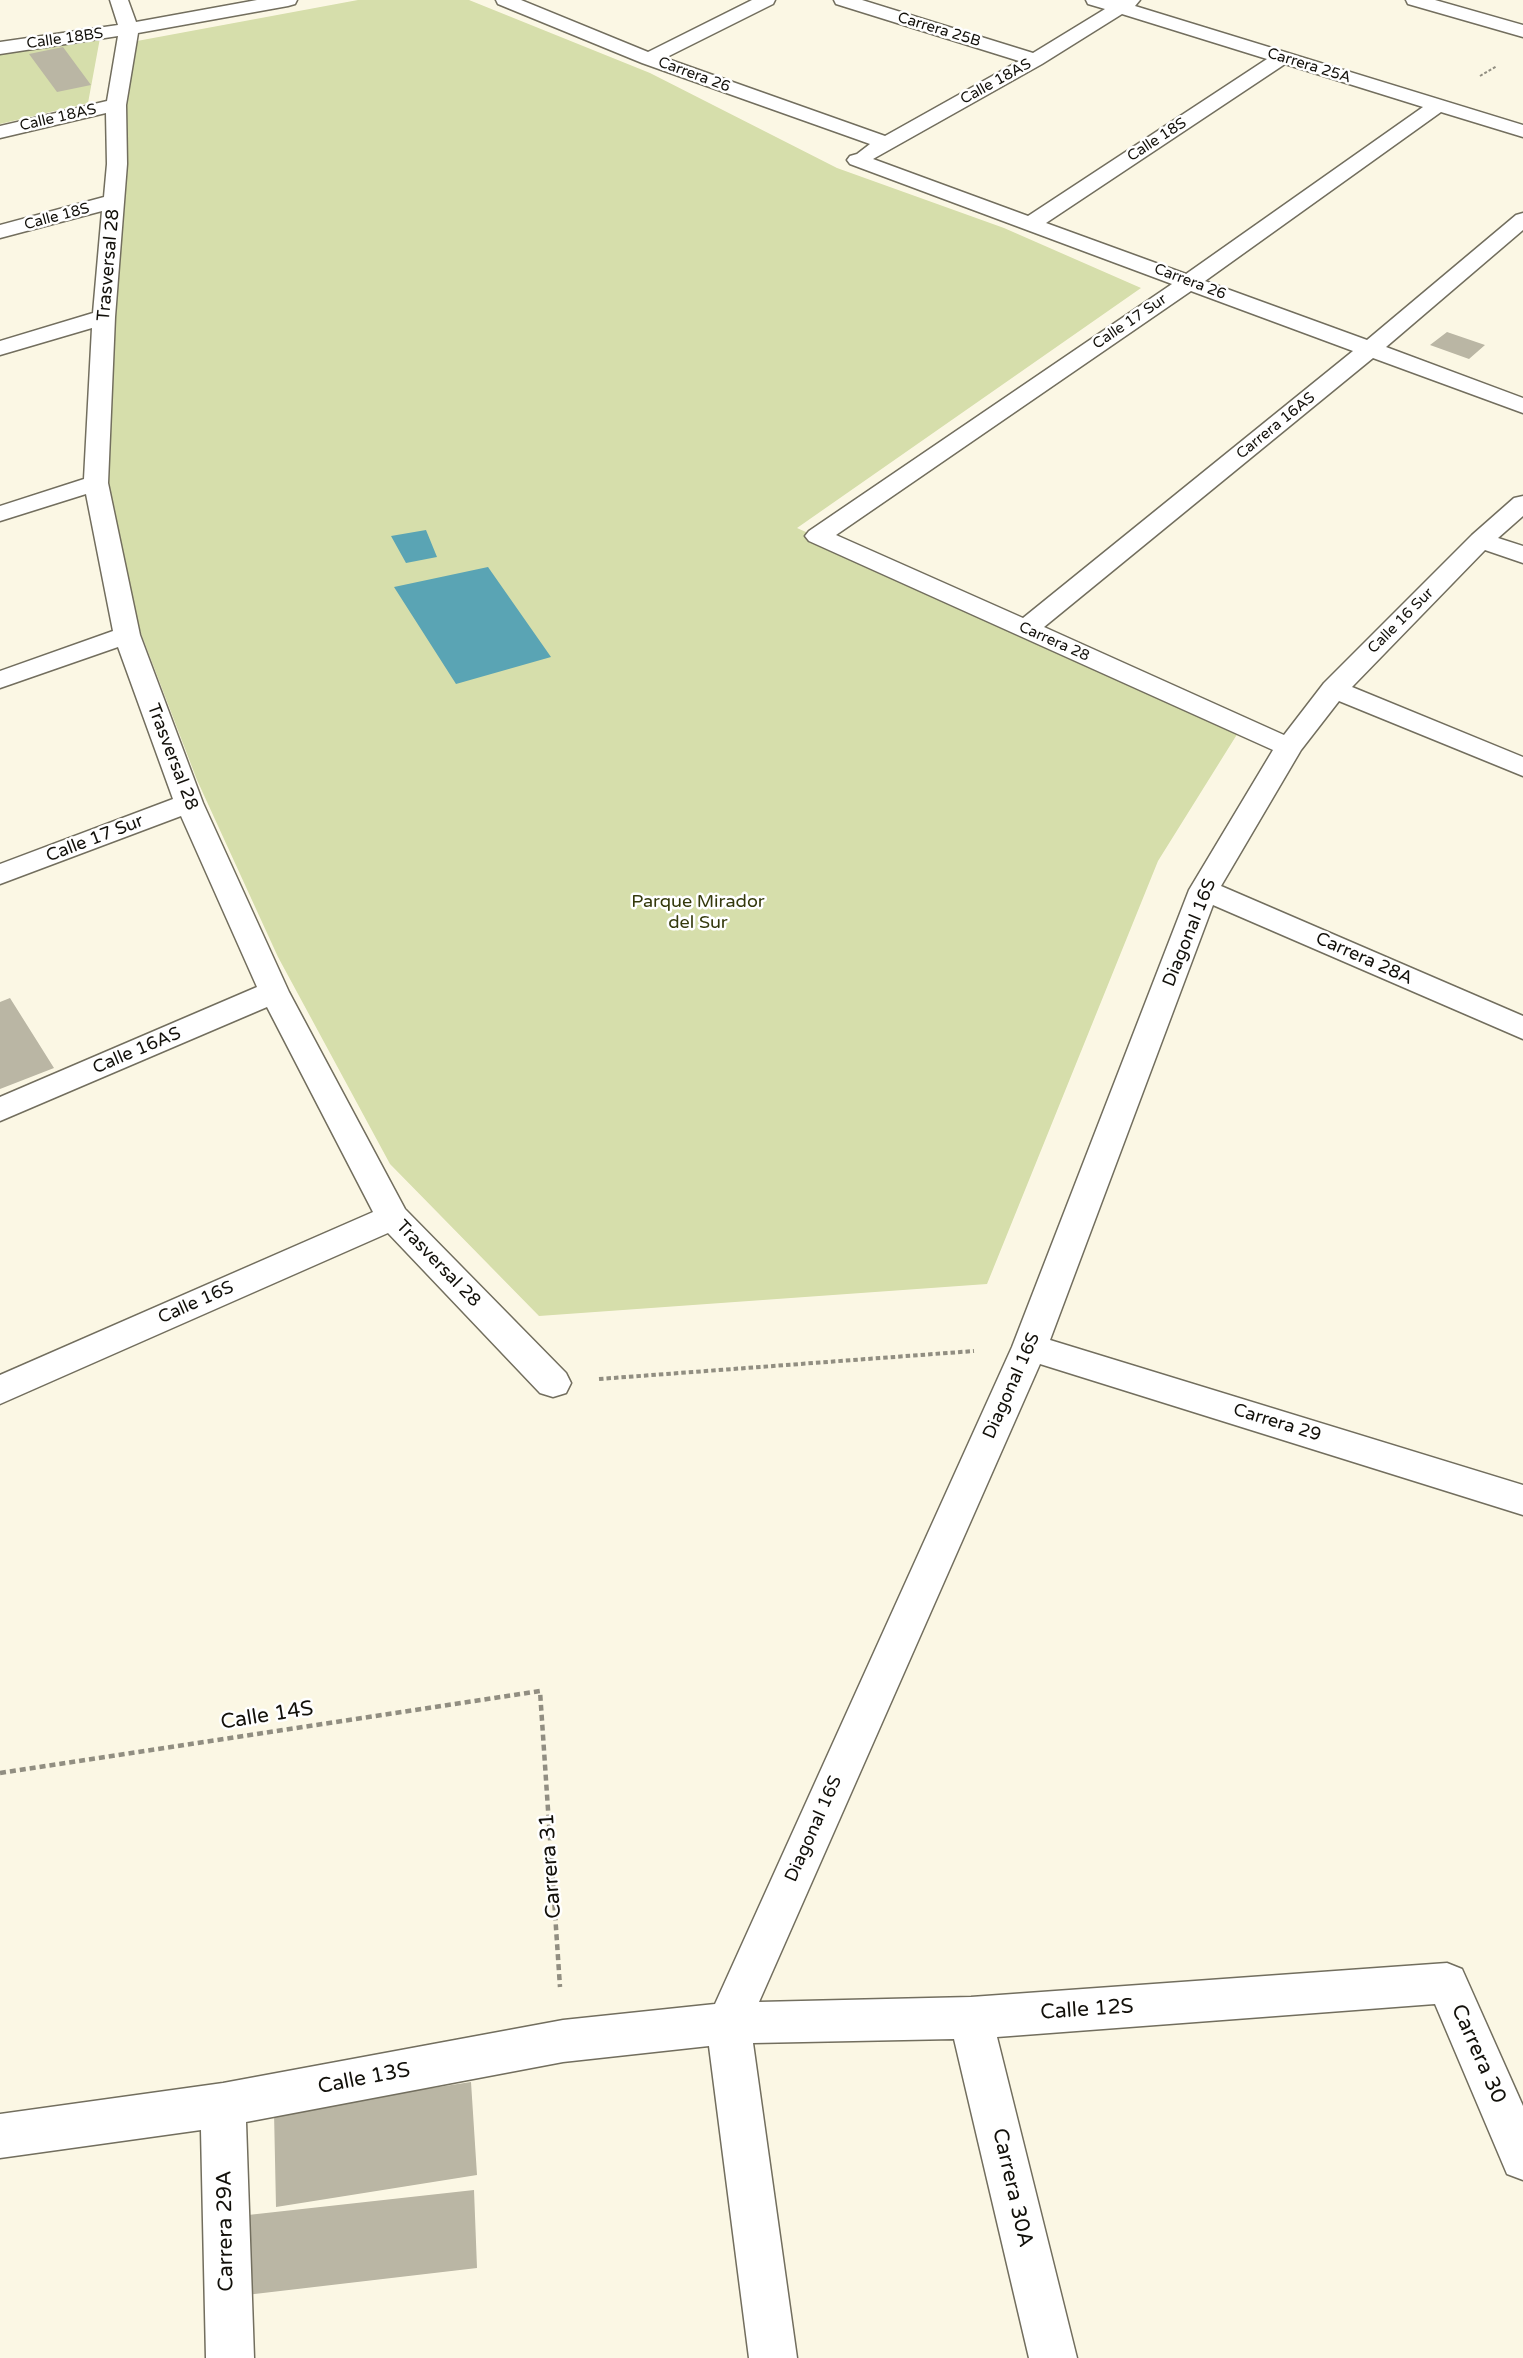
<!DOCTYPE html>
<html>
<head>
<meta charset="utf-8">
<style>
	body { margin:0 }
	canvas { display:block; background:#fbf7e4 }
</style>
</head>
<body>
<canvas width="1523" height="2358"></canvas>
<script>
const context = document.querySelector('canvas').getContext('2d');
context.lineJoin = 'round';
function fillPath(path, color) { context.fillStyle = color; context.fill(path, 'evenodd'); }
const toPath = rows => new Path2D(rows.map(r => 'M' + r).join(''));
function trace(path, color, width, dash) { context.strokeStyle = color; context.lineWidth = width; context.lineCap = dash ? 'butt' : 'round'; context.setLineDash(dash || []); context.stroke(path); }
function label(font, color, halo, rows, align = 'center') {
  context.font = font + ' "Varela Round",sans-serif'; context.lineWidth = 5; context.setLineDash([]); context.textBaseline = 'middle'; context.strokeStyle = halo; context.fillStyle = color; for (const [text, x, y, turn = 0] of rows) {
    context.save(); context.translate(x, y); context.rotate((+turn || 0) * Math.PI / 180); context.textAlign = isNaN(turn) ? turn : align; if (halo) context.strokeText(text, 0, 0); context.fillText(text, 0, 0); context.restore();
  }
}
fillPath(toPath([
	[358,0,469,0,650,73,837,168,1004,228,1141,288,797,528,1241,728,1158,861,987,1284,539,1316,390,1164,278,957,197,780,137,623,107,478,125,114,137,41],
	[100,38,88,103,0,124,0,53]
]), '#d6deab');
fillPath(toPath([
	[426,530,437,557,406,563,391,536],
	[488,567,551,657,456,684,394,587]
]), '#5aa4b4');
fillPath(toPath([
	[63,47,91,85,57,92,29,54],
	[1447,332,1485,345,1469,359,1430,345],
	[10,998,54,1068,0,1089,0,1002],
	[471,2082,477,2175,276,2207,274,2112],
	[474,2190,477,2268,246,2295,248,2215]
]), '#bab6a4');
const street = toPath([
	[110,0,128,0,136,22,257,0,297,0,295,4,288,6,138,33,126,105,127,164,115,317,108,483,140,635,203,803,289,992,405,1209,566,1373,571,1383,566,1393,553,1397,540,1393,388,1233,0,1404,0,1375,373,1212,267,1007,0,1121,0,1097,257,987,181,816,0,884,0,864,173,799,118,647,0,688,0,671,113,631,86,494,0,521,0,506,84,479,92,328,0,355,0,341,93,313,102,211,0,238,0,225,104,197,107,164,106,113,0,138,0,126,107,101,118,36,0,54,0,42,118,25,110,0],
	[496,0,521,0,648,52,752,0,775,0,773,4,665,58,885,136,1019,61,836,4,834,0,862,0,1033,53,1105,9,1088,4,1086,0,1140,0,1135,6,1523,125,1523,137,1441,112,1205,281,1367,340,1516,215,1523,213,1523,230,1386,347,1523,398,1523,413,1373,358,1044,627,1284,735,1324,683,1472,535,1514,498,1523,496,1523,516,1498,538,1523,546,1523,563,1485,550,1352,687,1523,757,1523,776,1339,701,1301,750,1221,886,1523,1016,1523,1039,1213,905,1050,1340,1523,1485,1523,1515,1040,1364,759,2002,971,1997,1447,1963,1462,1969,1523,2106,1523,2180,1507,2174,1435,2004,997,2037,1077,2358,1029,2358,954,2039,753,2043,797,2358,749,2358,709,2046,563,2062,246,2122,254,2358,206,2358,201,2130,0,2158,0,2114,223,2083,563,2020,715,2004,1012,1347,1189,890,1273,750,809,541,805,536,809,531,1172,284,850,164,847,160,850,156,857,154,870,144,642,63,498,4,496,0],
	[1122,14,1267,59,1028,216,873,159,1042,64,1122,14],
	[1285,64,1423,107,1186,274,1046,223,1285,64],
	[1191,291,1353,351,1023,618,836,535,1191,291],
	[1406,0,1435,0,1523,25,1523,37,1408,4,1406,0]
]);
trace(street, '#726e5e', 3);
trace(toPath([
	[1480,76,1497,66]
]), '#918e81', 2, [3, 2]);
trace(toPath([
	[599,1379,974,1351]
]), '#918e81', 4, [4.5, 3]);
trace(toPath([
	[0,1773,540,1691,560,1987]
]), '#918e81', 4.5, [6, 4]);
fillPath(street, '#fff');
label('15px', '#12100a', '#fff', [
	["Carrera 25B",939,30,17],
	["Calle 18BS",65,39,-8],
	["Carrera 25A",1309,66,17],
	["Carrera 26",694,75,20],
	["Calle 18AS",996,82,-29],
	["Calle 18AS",58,118,-13],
	["Calle 18S",1157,140,-33],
	["Calle 18S",57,217,-15],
	["Carrera 26",1190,282,21],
	["Calle 17 Sur",1130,322,-34],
	["Carrera 16AS",1276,426,-39],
	["Calle 16 Sur",1401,621,-45],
	["Carrera 28",1054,642,24]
]);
label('18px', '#12100a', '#fff', [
	["Trasversal 28",109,265,-85],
	["Trasversal 28",172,757,69],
	["Calle 17 Sur",95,839,-21],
	["Diagonal 16S",1190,933,-68],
	["Carrera 28A",1364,959,24],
	["Calle 16AS",137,1051,-23],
	["Trasversal 28",438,1264,46],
	["Calle 16S",196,1303,-24],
	["Diagonal 16S",1012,1386,-66],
	["Carrera 29",1277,1423,17],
	["Diagonal 16S",814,1829,-66]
]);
label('18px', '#34390c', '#fff', [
	["Parque Mirador",698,902],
	["del Sur",698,923]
]);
label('21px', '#12100a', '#fff', [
	["Calle 14S",267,1716,-9],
	["Carrera 31",551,1866,-94],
	["Calle 12S",1087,2010,-4],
	["Carrera 30",1478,2054,66],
	["Calle 13S",364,2079,-11],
	["Carrera 30A",1012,2188,77],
	["Carrera 29A",226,2231,-91]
]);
</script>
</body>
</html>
